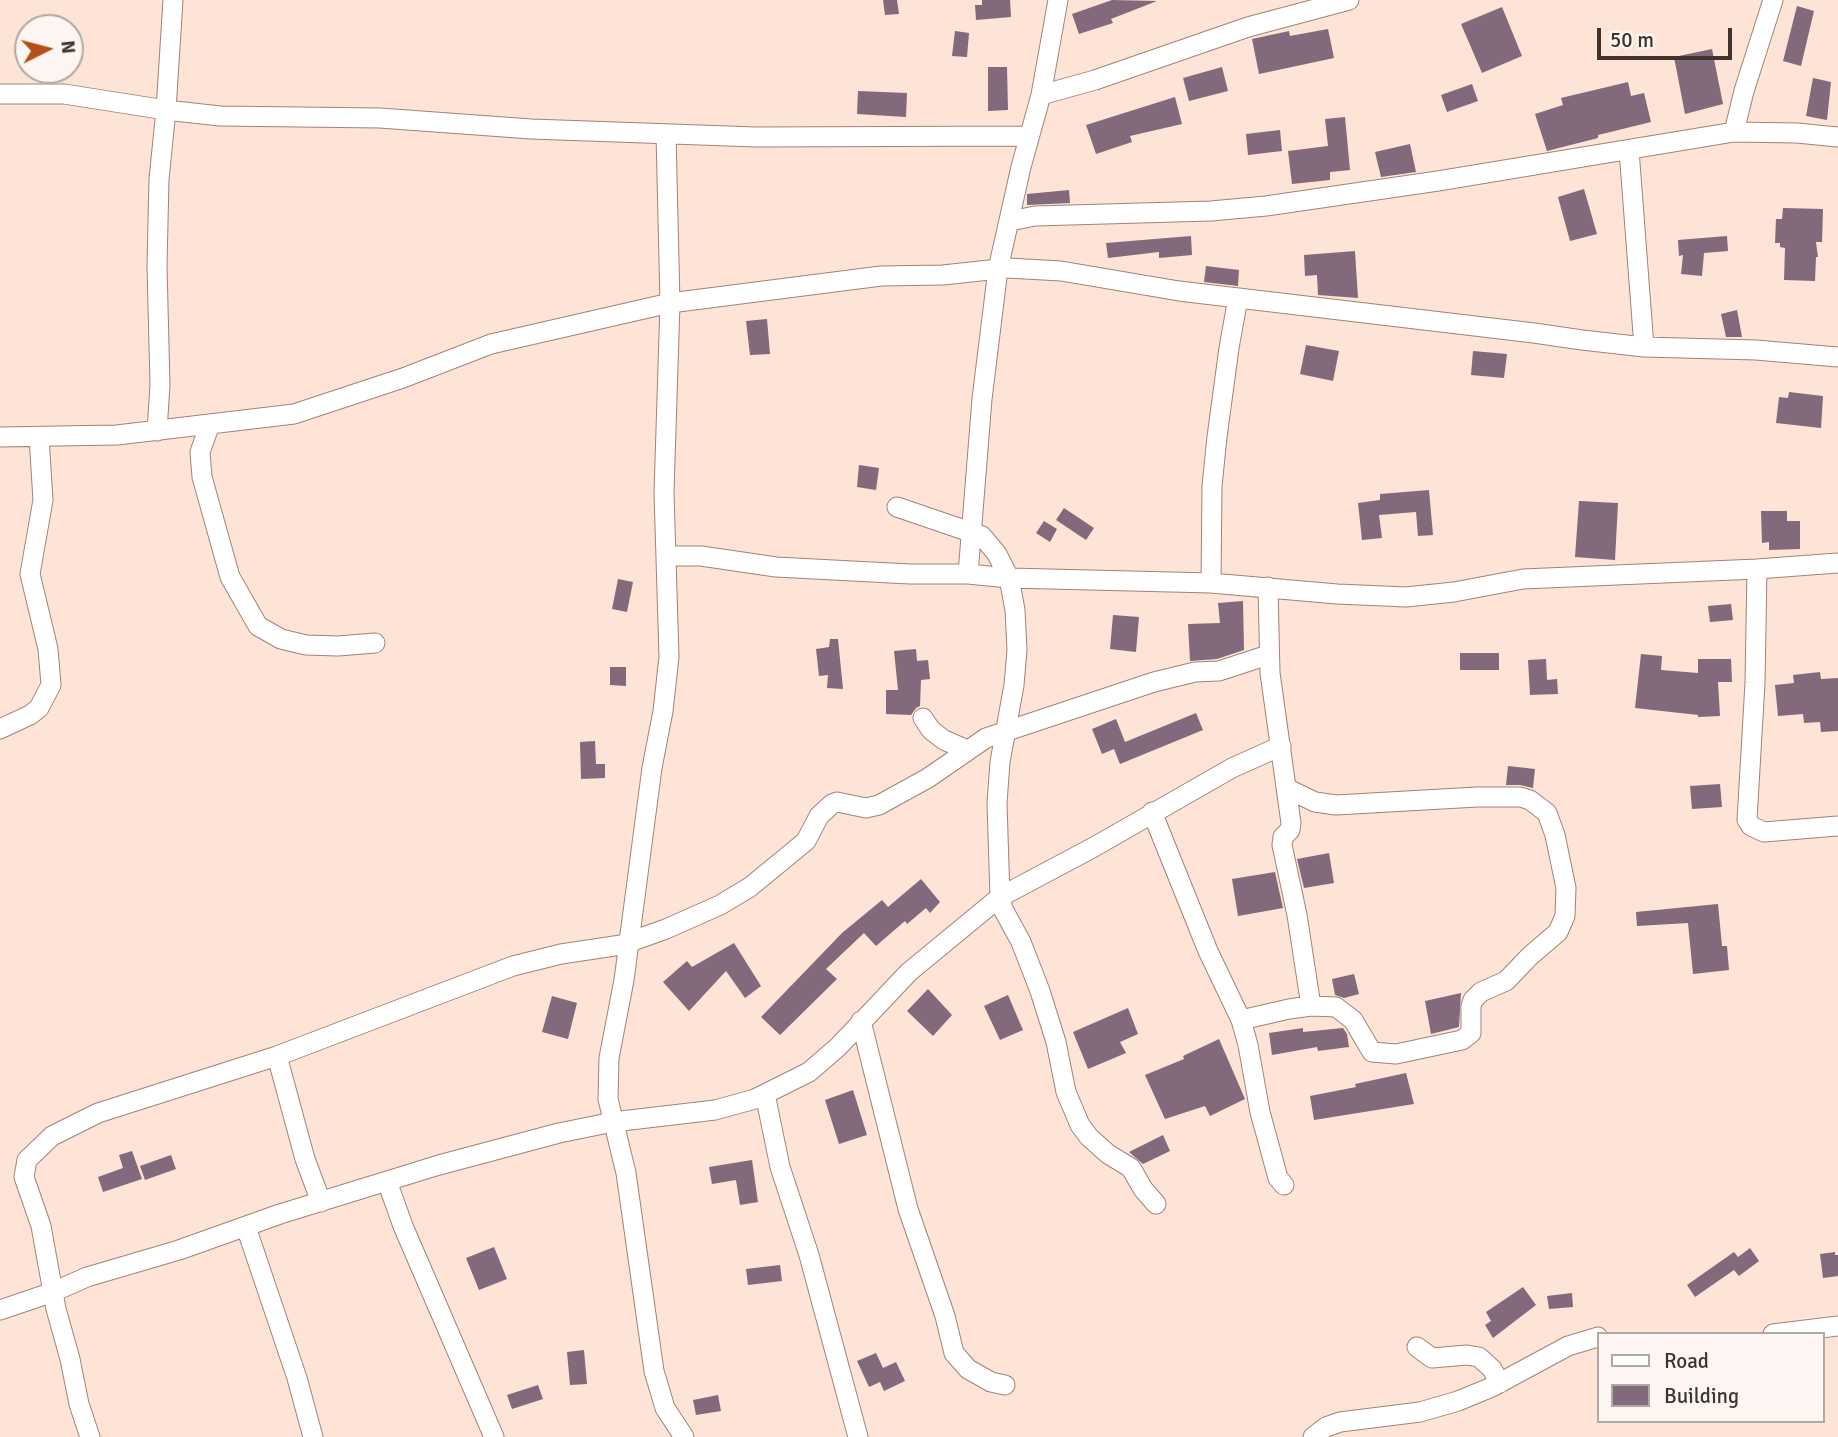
<!DOCTYPE html>
<html>
<head>
<meta charset="utf-8">
<style>
	body { margin:0 }
	#map { position:relative; width:1838px; height:1437px; overflow:hidden; background:#fee3d7; font-family:Signika,sans-serif }
	canvas { display:block }
	.legend { position:absolute; left:1597px; top:1332px; width:228px; height:91px; box-sizing:border-box; background:#fcf5f2; border:2px solid #b1a7a3; margin:0; padding:9px 12px; list-style:none; font-size:21px; color:#40332d }
	.legend li { display:flex; align-items:center; gap:14px; height:35px }
	.legend b { width:35px; border:2px solid #b1a7a3 }
	.north { position:absolute; left:14px; top:14px; width:70px; height:70px; box-sizing:border-box; background:#fcf5f2; border:2px solid #b1a7a3; border-radius:50%; rotate:84deg; font-size:19px; font-weight:700; line-height:28px; text-align:center; color:#40332d }
	.north::after { content:''; display:block; margin:auto; width:24px; height:32px; background:#b4501a; clip-path:polygon(50% 0,100% 100%,50% 72%,0 100%) }
	.scale { position:absolute; left:1597px; top:28px; width:135px; height:32px; box-sizing:border-box; border:4px solid #40332d; border-top:0; padding-left:9px; font-size:21px; line-height:24px; white-space:nowrap; color:#40332d; -webkit-text-stroke:5px #fcf5f2; paint-order:stroke }
</style>
</head>
<body>
<div id="map">
<canvas width="1838" height="1437"></canvas>
<ul class="legend">
<li><b style="height:9px;background:#fff"></b>Road</li>
<li><b style="height:19px;background:#82697b"></b>Building</li>
</ul>
<div class="north">N</div>
<div class="scale">50 m</div>
</div>
<script>
const context = document.querySelector('canvas').getContext('2d');
context.lineJoin = 'round';
function fillPath(path, color) { context.fillStyle = color; context.fill(path, 'evenodd'); }
const toPath = rows => new Path2D(rows.map(r => 'M' + r).join(''));
function trace(path, color, width, dash) { context.strokeStyle = color; context.lineWidth = width; context.lineCap = dash ? 'butt' : 'round'; context.setLineDash(dash || []); context.stroke(path); }
fillPath(toPath([
	[883,0,897,0,899,14,885,15],
	[982,0,1010,0,1011,17,976,20,975,5,982,5],
	[1112,0,1157,1,1111,19,1113,23,1079,34,1072,14],
	[1797,6,1814,11,1801,66,1783,61],
	[1502,7,1522,56,1482,73,1461,24],
	[1328,29,1334,58,1259,74,1252,39,1289,31,1290,36],
	[955,31,969,33,967,57,952,56],
	[1712,49,1723,104,1685,114,1674,57],
	[988,67,1007,67,1008,110,988,111],
	[1222,67,1228,91,1189,101,1183,78],
	[1813,78,1831,82,1827,120,1806,116],
	[1628,82,1631,96,1644,93,1651,122,1598,135,1598,138,1547,151,1535,114,1563,105,1561,98],
	[1472,84,1478,101,1447,112,1441,95],
	[858,91,907,93,906,117,857,114],
	[1175,97,1182,124,1130,136,1132,142,1096,154,1086,125],
	[1345,117,1350,170,1330,172,1330,180,1292,184,1288,151,1328,146,1325,119],
	[1280,130,1282,151,1248,155,1246,134],
	[1410,144,1416,172,1381,177,1375,152],
	[1584,189,1597,234,1570,241,1558,197],
	[1069,190,1070,203,1027,205,1027,194],
	[1783,208,1823,209,1822,242,1816,242,1818,257,1816,257,1815,281,1784,280,1785,248,1780,247,1780,243,1775,243,1776,219,1782,219],
	[1191,236,1192,255,1159,258,1159,252,1108,258,1106,243],
	[1727,236,1728,251,1704,253,1702,276,1681,274,1683,255,1679,256,1678,240],
	[1355,251,1358,298,1318,295,1317,275,1305,276,1304,255],
	[1206,266,1239,270,1238,286,1204,282],
	[1737,310,1742,337,1726,337,1721,314],
	[767,319,770,354,750,355,746,321],
	[1306,345,1339,351,1333,381,1300,374],
	[1473,351,1507,354,1504,378,1471,375],
	[1789,392,1823,396,1821,428,1776,423,1779,397,1788,398],
	[859,465,879,468,876,490,857,487],
	[1429,490,1433,535,1418,536,1416,512,1379,515,1382,538,1362,540,1358,503,1380,500,1380,494],
	[1579,501,1618,503,1615,560,1575,557],
	[1064,508,1094,528,1086,540,1056,520],
	[1761,511,1787,511,1787,521,1800,521,1800,549,1769,550,1769,542,1762,543],
	[1044,521,1057,529,1050,542,1036,533],
	[618,579,633,582,627,612,612,609],
	[1243,601,1244,650,1217,659,1190,661,1188,624,1220,623,1218,603],
	[1731,604,1733,620,1710,622,1708,606],
	[1113,615,1139,617,1136,652,1110,649],
	[830,639,838,639,843,689,827,688,828,675,819,676,816,649,829,647],
	[916,649,917,661,928,660,930,679,921,680,920,706,916,708,911,715,886,714,886,690,898,690,894,651],
	[1460,653,1499,653,1499,670,1460,670],
	[1641,654,1662,656,1661,670,1698,673,1698,659,1731,659,1732,682,1718,682,1720,716,1698,717,1698,715,1635,708],
	[1546,659,1547,680,1557,679,1558,694,1530,695,1528,660],
	[610,667,626,667,626,686,610,685],
	[1820,672,1821,679,1838,678,1838,731,1821,732,1820,722,1804,723,1803,714,1778,716,1775,685,1794,683,1793,675],
	[1196,713,1203,730,1120,764,1114,749,1102,754,1092,729,1116,719,1125,742],
	[595,741,596,764,605,764,605,778,581,779,580,742],
	[1508,766,1535,769,1533,788,1520,785,1506,785],
	[1720,784,1722,807,1692,809,1690,786],
	[1329,853,1334,883,1304,888,1297,859],
	[1275,872,1283,908,1238,916,1232,879],
	[921,879,940,902,930,913,926,908,907,924,905,921,876,946,864,933,826,969,837,979,780,1035,761,1017,842,933,882,900,888,907],
	[1718,904,1722,946,1727,946,1729,970,1693,974,1688,923,1637,926,1636,912],
	[734,943,761,986,745,998,726,971,689,1011,663,982,687,961,692,967],
	[1354,974,1359,994,1344,998,1335,995,1332,979],
	[928,989,952,1015,933,1036,907,1011],
	[1461,993,1459,1027,1431,1034,1425,1001],
	[1008,995,1023,1030,1000,1040,984,1006],
	[552,996,577,1003,568,1039,542,1032],
	[1128,1008,1138,1034,1120,1042,1126,1053,1088,1069,1073,1032],
	[1303,1028,1303,1032,1343,1028,1347,1034,1349,1047,1318,1051,1317,1047,1272,1055,1269,1033],
	[1219,1039,1245,1099,1210,1116,1205,1106,1165,1119,1145,1075,1184,1059,1183,1056],
	[1406,1073,1414,1104,1314,1120,1310,1096,1356,1087,1355,1084],
	[853,1090,867,1135,839,1144,825,1100],
	[1163,1135,1170,1151,1143,1164,1129,1152],
	[132,1151,142,1179,103,1192,98,1177,123,1168,119,1155],
	[171,1155,176,1169,145,1180,140,1166],
	[752,1160,758,1202,740,1205,736,1180,712,1184,709,1167],
	[494,1247,507,1279,479,1290,466,1258],
	[1750,1248,1759,1261,1739,1276,1734,1270,1695,1297,1687,1285,1734,1252,1738,1257],
	[1835,1252,1835,1255,1838,1255,1838,1276,1823,1278,1820,1254],
	[780,1265,782,1281,748,1285,746,1269],
	[1523,1287,1536,1305,1493,1338,1485,1325,1491,1321,1486,1312],
	[1572,1293,1573,1307,1549,1309,1547,1296],
	[584,1350,587,1384,570,1385,567,1352],
	[876,1353,883,1368,896,1362,905,1381,884,1391,880,1382,869,1387,857,1361],
	[538,1385,543,1399,512,1409,507,1395],
	[718,1395,721,1411,696,1415,693,1400]
]), '#82697b');
const minor = toPath([
	[0,94,64,94,166,110,220,116,380,118,531,129,756,137,1029,136],
	[1041,95,1095,80,1248,27,1349,0],
	[1734,132,1744,91,1773,0],
	[666,134,670,303,664,493,669,657,663,711,652,768,624,980,609,1058,608,1099,626,1173,654,1371,665,1408,684,1437],
	[1629,150,1644,347],
	[1010,221,1035,216,1211,211,1266,206,1438,181,1734,132,1797,133,1838,137],
	[210,424,200,452,202,477,230,577,258,626,281,639,306,645,338,646,375,643],
	[157,431,160,385,157,266,159,179,166,110,173,0],
	[0,437,117,435,294,414,403,378,491,344,670,303,881,276,943,275,1008,268,1061,271,1179,291,1534,333,1582,340,1644,347,1756,350,1838,357],
	[897,507,982,536,997,554,1009,578,1015,610,1017,650,1014,685,1000,762,997,803,1000,897,1003,909,1021,942,1040,991,1056,1042,1066,1092,1080,1125,1089,1137,1108,1154,1131,1168,1143,1189,1156,1204],
	[667,556,701,556,776,567,910,574,968,574,1009,578,1211,583,1337,594,1406,597,1454,592,1523,579,1757,569,1838,563],
	[1757,569,1755,683,1747,820,1751,826,1764,832,1838,826],
	[968,574,982,399,998,269,1021,167,1041,95,1058,0],
	[1211,583,1212,486,1217,437,1229,348,1238,298],
	[1268,587,1270,673,1291,823,1290,830,1283,837,1282,845,1297,915,1311,1006],
	[923,718,931,730,944,740,967,750],
	[0,729,30,715,39,708,51,685,48,649,30,574,43,500,39,437],
	[1152,812,1208,951,1241,1020,1248,1045,1260,1112,1278,1178,1284,1185],
	[1241,1020,1289,1009,1311,1006,1336,1007,1353,1020,1372,1052,1396,1054,1462,1040,1471,1033,1471,1006,1473,1000,1481,992,1506,981,1530,956,1558,932,1565,916,1566,888,1555,835,1547,813,1530,800,1520,797,1477,797,1336,805,1315,802,1286,788],
	[861,1021,908,1209,945,1316,954,1353,968,1369,991,1382,1005,1385],
	[277,1056,305,1159,321,1202],
	[765,1094,780,1167,809,1255,858,1437],
	[387,1181,403,1226,494,1437],
	[246,1227,297,1378,313,1437],
	[0,1310,53,1292,87,1277,179,1250,280,1214,439,1165,559,1133,613,1122,715,1110,755,1099,809,1072,838,1047,909,972,1000,897,1094,847,1232,768,1281,746],
	[1773,1334,1838,1326],
	[1417,1347,1432,1358,1467,1355,1479,1357,1492,1369,1500,1383],
	[90,1437,79,1404,70,1359,56,1309,41,1226,24,1177,27,1160,52,1136,98,1113,277,1056,513,966,561,954,621,945,666,929,720,905,750,887,806,841,819,816,832,804,837,802,866,808,879,805,928,778,986,738,1154,682,1195,672,1219,671,1268,655],
	[1313,1437,1326,1427,1340,1422,1420,1412,1458,1401,1492,1387,1568,1346,1598,1337]
]);
trace(minor, '#a18376', 21);
trace(minor, '#fff', 19);
</script>
</body>
</html>
